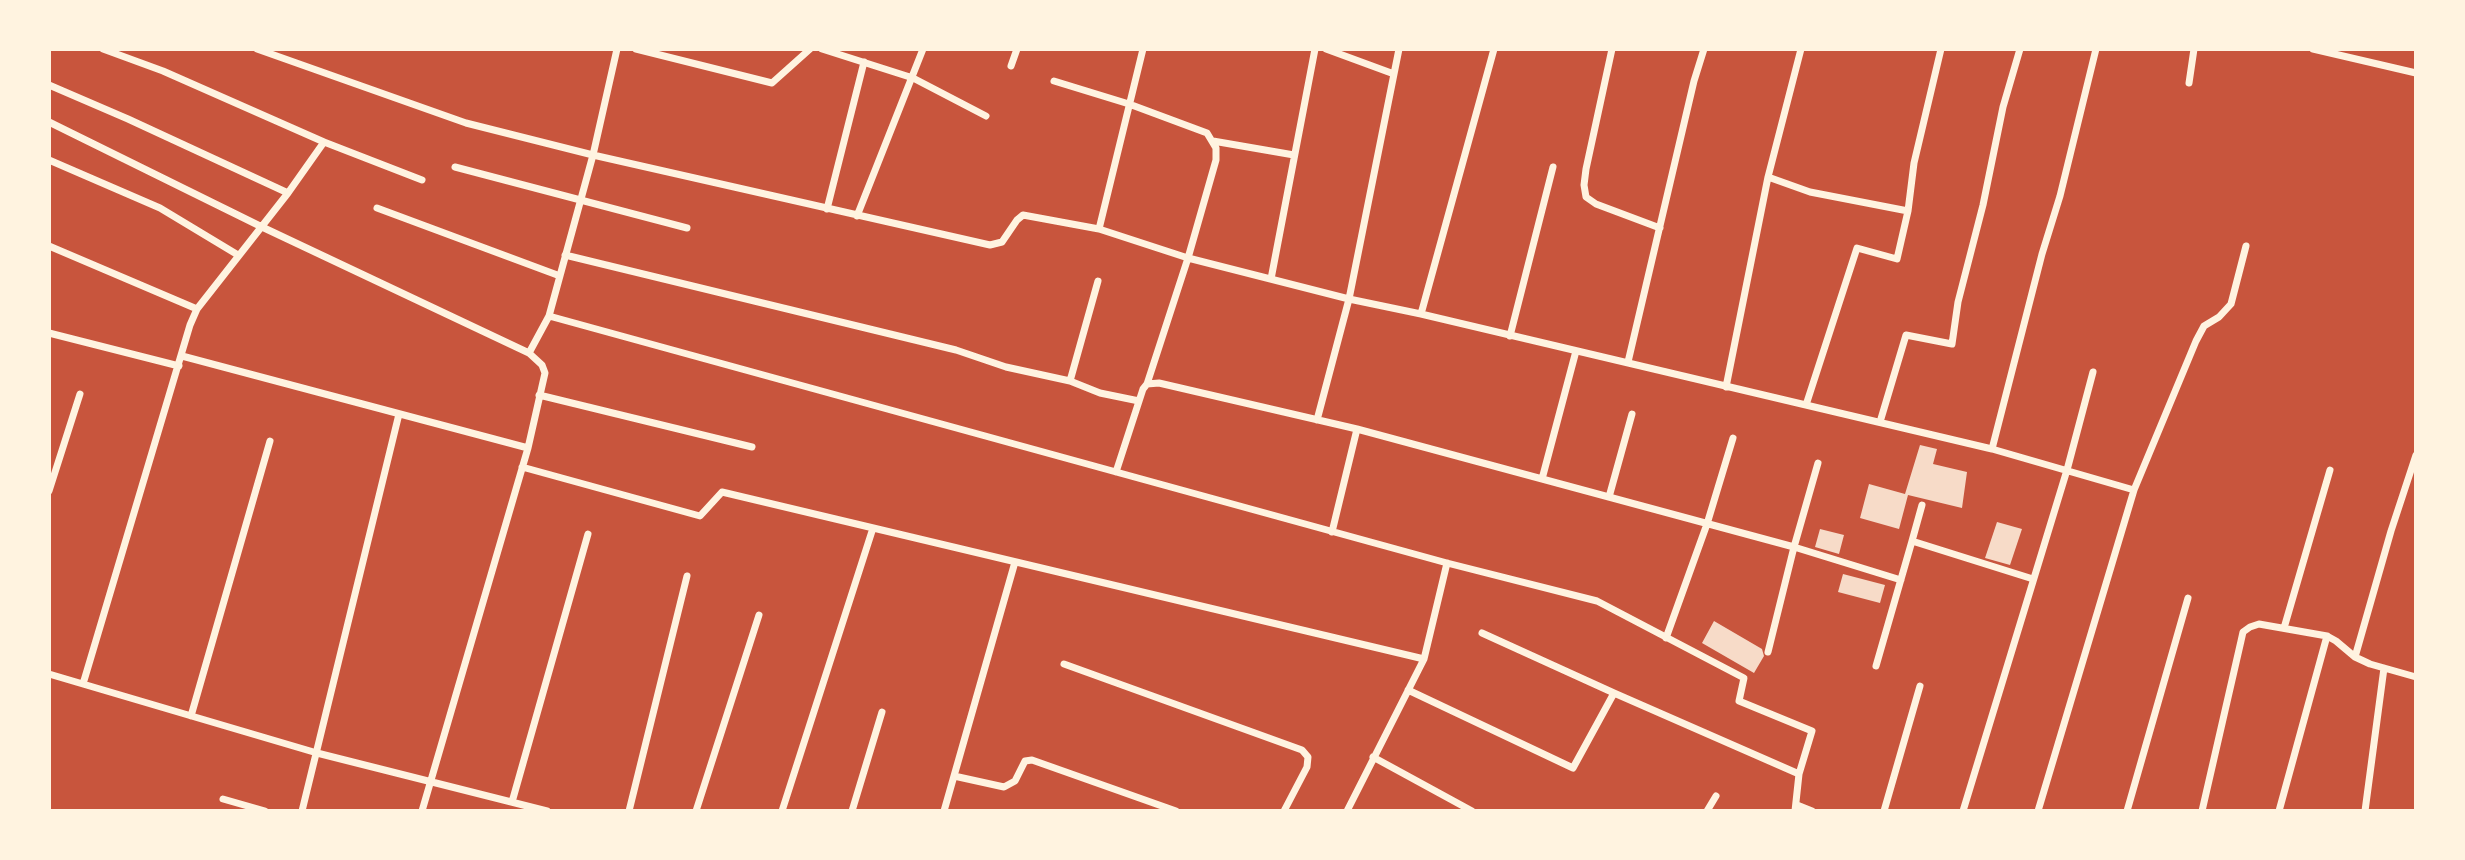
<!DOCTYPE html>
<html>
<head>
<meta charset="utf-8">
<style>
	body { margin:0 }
	#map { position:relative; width:2465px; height:860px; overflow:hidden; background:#c8553d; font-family:Manrope,sans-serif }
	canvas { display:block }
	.frame { position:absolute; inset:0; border:51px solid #fff3e0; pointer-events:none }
</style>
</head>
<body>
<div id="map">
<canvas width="2465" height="860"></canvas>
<div class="frame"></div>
</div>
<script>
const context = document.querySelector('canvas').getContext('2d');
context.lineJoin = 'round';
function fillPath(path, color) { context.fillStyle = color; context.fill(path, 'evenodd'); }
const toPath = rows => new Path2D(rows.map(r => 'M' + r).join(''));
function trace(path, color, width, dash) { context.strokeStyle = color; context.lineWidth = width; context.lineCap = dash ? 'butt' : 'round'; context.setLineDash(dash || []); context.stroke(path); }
fillPath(toPath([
	[1920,445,1937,449,1933,464,1967,472,1962,508,1908,495,1899,529,1860,518,1869,484,1905,494],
	[1997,522,2022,529,2010,565,1985,558],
	[1820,529,1844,535,1839,554,1815,547],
	[1843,574,1885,585,1880,603,1838,592],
	[1714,621,1762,649,1764,656,1754,673,1702,643]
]), '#f7dbc8');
trace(toPath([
	[257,49,466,123,593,155,990,245,1002,242,1017,220,1023,215,1099,229,1188,258,1349,299,1421,314,1992,449,2134,490,2038,811],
	[636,49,772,83,810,49],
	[822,49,913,78,986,116],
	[1326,49,1394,74],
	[1612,49,1586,169,1584,185,1586,197,1596,204,1660,228],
	[2313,49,2416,73],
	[1011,66,1017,49],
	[1054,81,1129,104,1207,133,1216,148,1216,160,1188,258,1147,384],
	[2189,83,2194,49],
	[49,85,128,119,288,193],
	[49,122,262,227,529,353,542,365,545,373,528,448,422,811],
	[1213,141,1294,155],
	[324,142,422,180],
	[49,160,160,208,238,255],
	[455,167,687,228],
	[1768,177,1810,192,1908,211,1914,163,1941,49],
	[377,208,560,276],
	[827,209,864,62],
	[857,216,923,49],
	[1099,229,1143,49],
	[49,246,197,309],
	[565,255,956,350,1006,367,1070,381,1100,393,1139,401],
	[1271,279,1315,49],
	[1421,314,1494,49],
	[549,316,1447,563,1597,601,1744,678,1739,701,1812,731,1799,774,1795,811],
	[49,333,179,366],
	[1510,336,1553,167],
	[529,353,549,316,593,155,617,49],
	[182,356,528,448],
	[1628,362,1694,81,1704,49],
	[1070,381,1098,281],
	[1726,387,1768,177,1801,49],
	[539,395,752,447],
	[1806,405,1857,248,1897,259,1908,211],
	[1317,420,1349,299,1399,49],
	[1880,422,1906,335,1952,344,1958,302,1983,205,2003,107,2020,49],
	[1992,449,2042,254,2060,196,2096,49],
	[1818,463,1794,547,1901,580],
	[522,467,700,516,722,492,1424,659],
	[1116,472,1143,389,1147,384,1159,383,1357,429,1794,547,1768,652],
	[1542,479,1576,351],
	[2134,490,2196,341,2204,326,2219,317,2231,304,2246,246],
	[49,491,80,394],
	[1609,497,1632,414],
	[1332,532,1357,429],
	[1912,541,1922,505],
	[2284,628,2330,470],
	[1482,633,1614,693],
	[1666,638,1707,524,1733,438],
	[2355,657,2391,531,2416,455],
	[1064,664,1302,750,1308,757,1307,767,1284,811],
	[1876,666,1912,541,2033,579],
	[49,674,317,753,547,811],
	[83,684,190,325,197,309,288,193,324,142,163,71,103,49],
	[1408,690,1573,768,1614,693,1799,774],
	[191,716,270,441],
	[1373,757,1472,811],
	[954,776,1004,787,1015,781,1025,761,1032,760,1176,811],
	[223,799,265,811],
	[512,802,588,534],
	[1797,805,1812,811],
	[302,811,399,414],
	[629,811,687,576],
	[696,811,759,615],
	[782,811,873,528],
	[852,811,882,712],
	[944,811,1015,562],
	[1347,811,1424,659,1447,563],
	[1707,811,1716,796],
	[1884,811,1920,686],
	[1963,811,2067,470,2093,372],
	[2127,811,2188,598],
	[2202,811,2241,641,2243,632,2250,627,2259,624,2327,636,2336,641,2355,657,2370,664,2416,677],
	[2279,811,2327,636],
	[2365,811,2384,668]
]), '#fff3e0', 7);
</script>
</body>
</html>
